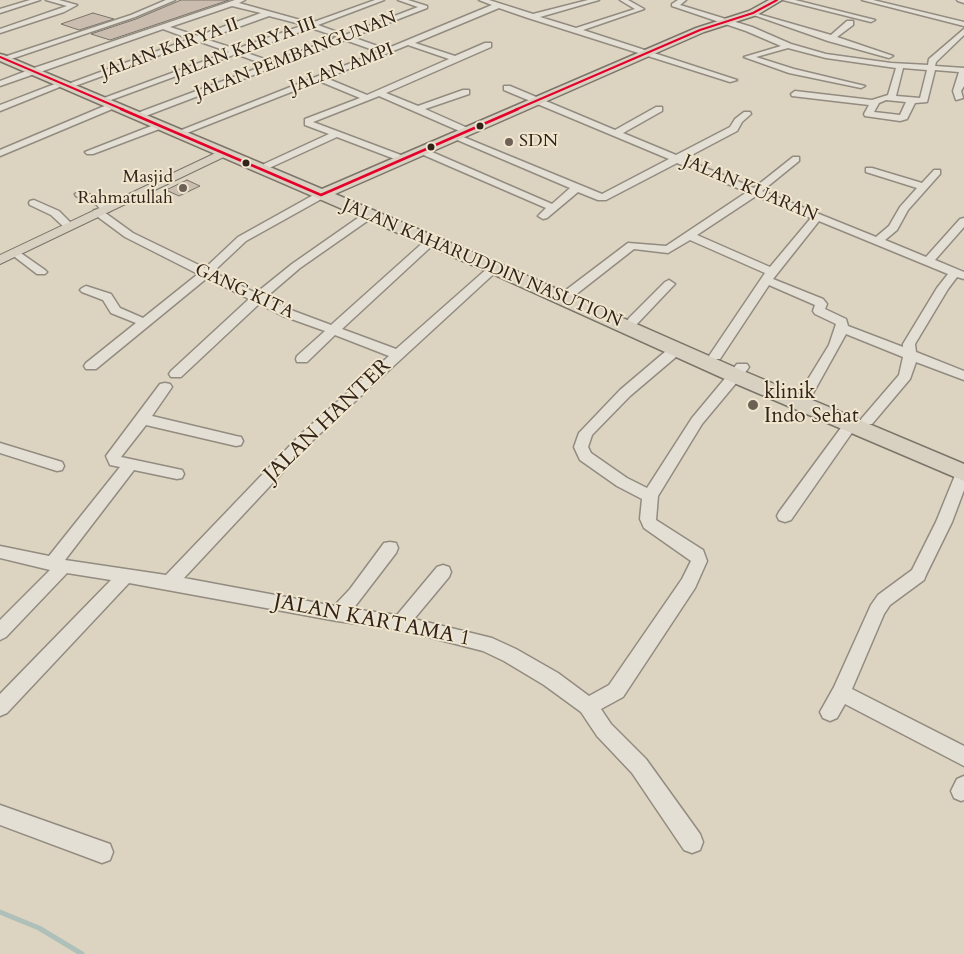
<!DOCTYPE html>
<html>
<head>
<meta charset="utf-8">
<style>
	body { margin:0 }
	canvas { display:block; background:#dcd4c0 }
</style>
</head>
<body>
<canvas width="964" height="954"></canvas>
<script>
const context = document.querySelector('canvas').getContext('2d');
context.lineJoin = 'round';
const toPath = rows => new Path2D(rows.map(r => 'M' + r).join(''));
function trace(path, color, width, dash) { context.strokeStyle = color; context.lineWidth = width; context.lineCap = dash ? 'butt' : 'round'; context.setLineDash(dash || []); context.stroke(path); }
function fillPath(path, color) { context.fillStyle = color; context.fill(path, 'evenodd'); }
function label(font, color, halo, rows, align = 'center') {
  context.font = font + ' Cardo,serif'; context.lineWidth = 4; context.setLineDash([]); context.textBaseline = 'middle'; context.strokeStyle = halo; context.fillStyle = color; for (const [text, x, y, turn = 0] of rows) {
    context.save(); context.translate(x, y); context.rotate((+turn || 0) * Math.PI / 180); context.textAlign = isNaN(turn) ? turn : align; if (halo) context.strokeText(text, 0, 0); context.fillText(text, 0, 0); context.restore();
  }
}
trace(toPath([
	[0,912,39,928,82,954]
]), '#aec0b9', 5);
const building = toPath([
	[181,0,229,0,110,40,91,34,136,19,181,0],
	[93,13,114,19,79,30,61,24,93,13],
	[187,180,200,186,179,196,166,190,187,180]
]);
fillPath(building, '#cabdb0');
trace(building, '#7a7469', 1);
const minor = toPath([
	[30,0,40,0,0,13,0,9,30,0],
	[46,0,59,0,77,5,64,12,0,33,0,29,67,6,46,0],
	[166,0,175,0,135,17,11,59,4,57,131,15,166,0],
	[235,0,245,0,239,3,311,23,375,0,384,0,318,25,345,35,418,7,398,0,408,0,427,6,427,8,352,37,386,49,492,5,479,0,489,0,533,14,588,0,599,0,540,17,576,28,635,9,620,0,628,0,644,9,583,30,737,80,730,82,528,18,499,8,415,43,455,56,485,43,491,43,491,47,386,93,418,106,463,90,469,90,469,94,425,109,470,129,470,133,464,133,379,96,313,122,406,157,406,161,400,161,337,137,267,169,264,168,264,164,329,134,305,125,305,119,360,98,319,81,187,133,184,134,179,131,379,52,345,40,143,117,140,116,140,112,266,65,236,54,111,100,104,98,229,52,198,41,75,86,68,84,190,39,163,29,0,86,0,81,34,68,235,0],
	[232,6,261,13,198,36,170,27,232,6],
	[269,16,304,25,236,49,205,39,269,16],
	[311,28,338,37,273,62,244,52,311,28],
	[408,45,449,59,367,95,326,78,408,45],
	[678,0,686,0,680,5,752,27,791,44,826,54,891,63,928,65,929,59,964,29,964,35,936,62,935,66,964,68,964,86,961,91,963,98,956,100,953,91,959,72,935,70,927,102,915,103,907,119,900,121,865,116,864,114,869,105,792,96,791,94,795,91,872,100,888,95,896,68,826,58,788,48,756,57,794,69,865,86,861,88,789,73,744,57,781,46,746,31,672,6,672,4,678,0],
	[903,68,927,70,920,98,896,96,903,68],
	[886,100,906,102,900,115,874,112,879,103,886,100],
	[783,0,795,0,875,20,871,22,783,0],
	[862,0,873,0,964,22,964,26,862,0],
	[957,0,964,0,964,3,958,1,957,0],
	[751,12,831,35,847,21,853,21,853,25,837,37,893,56,889,58,828,41,751,14,751,12],
	[60,82,67,84,0,111,0,105,60,82],
	[504,86,510,86,615,130,656,107,662,107,662,111,623,133,676,155,730,127,735,119,744,112,750,112,751,114,742,122,737,131,684,159,754,188,793,157,799,157,799,161,762,191,876,237,889,226,900,207,917,188,866,172,866,168,872,168,922,183,934,170,940,170,940,174,908,210,897,230,885,240,926,257,960,219,964,218,964,227,935,260,964,272,964,279,957,277,948,289,915,344,916,352,964,371,964,380,916,362,910,379,872,424,862,424,860,421,862,418,899,375,903,357,846,334,811,397,801,397,799,394,829,345,836,324,815,314,813,311,815,305,769,285,720,359,710,359,709,356,765,273,690,240,668,253,634,249,574,296,566,296,564,293,566,290,628,243,666,246,747,192,677,163,606,200,598,200,578,192,547,218,543,219,538,216,546,208,419,153,419,149,425,149,552,204,570,188,448,136,453,133,456,134,602,194,669,159,504,90,504,86],
	[756,196,811,218,770,267,697,235,756,196],
	[819,221,948,274,937,288,903,344,903,347,848,326,846,319,825,309,827,304,823,299,773,279,819,221],
	[114,102,117,103,117,107,0,156,0,150,114,102],
	[159,123,162,124,162,128,93,154,87,154,85,152,159,123],
	[80,191,104,200,111,209,110,211,104,212,133,233,205,268,238,237,317,193,325,193,325,197,246,241,213,272,256,293,292,264,365,213,373,213,374,215,373,217,300,268,265,298,291,310,331,325,427,239,435,239,436,241,435,243,342,329,396,349,490,266,498,266,500,268,498,270,312,441,184,578,334,606,350,589,384,543,390,542,396,543,398,548,396,553,353,609,397,615,437,567,443,565,449,567,451,572,449,577,414,619,492,638,516,649,558,673,589,696,609,685,682,579,691,561,644,528,640,519,642,499,617,486,580,460,574,447,579,433,620,390,673,345,683,345,684,348,683,351,630,396,592,435,588,447,591,453,627,478,647,488,692,418,737,364,747,364,749,367,747,370,702,424,658,496,656,520,703,550,707,561,695,588,623,697,601,709,611,724,646,759,700,834,703,842,700,850,692,853,684,850,632,773,597,736,581,712,544,685,504,661,483,651,401,630,337,621,129,583,7,713,0,716,0,694,111,580,67,573,6,637,0,640,0,620,50,570,0,558,0,546,49,556,120,467,110,465,106,456,160,384,165,383,170,384,172,387,152,416,236,436,241,437,243,441,241,445,236,446,146,425,121,457,182,470,184,474,182,478,177,479,134,470,65,560,166,575,302,433,389,356,335,335,307,362,297,362,296,359,297,356,325,331,283,316,259,304,181,377,171,377,169,374,171,371,249,299,207,278,96,369,86,369,84,366,86,363,136,323,111,313,103,300,82,292,80,290,82,288,86,286,111,294,120,308,143,318,198,274,125,237,94,214,93,212,94,210,101,210,96,204,76,196,75,194,80,191],
	[34,200,59,211,74,226,69,229,65,228,51,215,30,205,29,203,30,201,34,200],
	[15,249,45,270,47,272,45,274,37,274,11,254,9,252,15,249],
	[669,280,675,284,673,286,637,324,629,324,627,321,629,318,665,282,669,280],
	[851,419,856,421,858,424,791,520,785,522,779,520,777,516,779,512,846,421,851,419],
	[0,443,62,462,64,466,62,470,57,471,0,453,0,443],
	[964,468,964,490,952,522,926,575,924,580,890,605,884,614,852,689,964,746,964,766,845,704,837,718,830,721,823,718,820,712,834,687,871,605,878,595,912,570,936,522,956,473,958,469,964,468],
	[964,776,964,800,961,801,954,798,951,791,957,779,964,776],
	[0,805,110,844,113,852,110,860,102,863,0,825,0,805]
]);
const major = toPath([
	[224,149,230,153,228,155,0,264,0,255,224,149]
]);
const highway = toPath([
	[769,0,782,0,757,15,704,32,335,194,500,264,741,370,964,464,964,481,727,380,488,272,0,61,0,54,4,55,322,189,696,28,749,11,769,0]
]);
trace(minor, '#928b80', 3);
trace(major, '#7a7469', 2);
trace(highway, '#7a7469', 3);
fillPath(minor, '#e4dfd5');
fillPath(major, '#d8d0c0');
fillPath(highway, '#d8d0c0');
trace(toPath([
	[0,57,124,110],
	[515,110,700,30,753,13,777,0]
]), '#e4002b', 2);
trace(toPath([
	[121,109,321,195,518,109]
]), '#e4002b', 2.5);
for (const [x, y, r, color] of [
	[480,126,4.5,"#31231b"],
	[509,142,5,"#6d6155"],
	[431,147,4.5,"#31231b"],
	[246,163,4.5,"#31231b"],
	[183,188,5,"#6d6155"],
	[753,405,6,"#6d6155"]
]) { const dot = new Path2D(); dot.arc(x, y, r, 0, 2 * Math.PI); context.fillStyle = color; context.fill(dot); trace(dot, '#f0e6ce', 2); }
label('18px', '#31231b', '#f0e6ce', [
	["JALAN KARYA II",170,49,-20],
	["JALAN KARYA III",245,49,-20],
	["JALAN PEMBANGUNAN",296,56,-21],
	["JALAN AMPI",342,69,-21],
	["JALAN KUARAN",750,189,23],
	["JALAN KAHARUDDIN NASUTION",482,264,23],
	["GANG KITA",244,292,25]
]);
label('18px', '#31231b', '#f0e6ce', [
	["SDN",519,142],
	["Masjid",173,178,"right"],
	["Rahmatullah",173,199,"right"]
], 'left');
label('21px', '#31231b', '#f0e6ce', [
	["klinik",764,393],
	["Indo Sehat",764,417]
], 'left');
label('21px', '#31231b', '#f0e6ce', [
	["JALAN HANTER",328,421,-44],
	["JALAN KARTAMA 1",372,621,11]
]);
</script>
</body>
</html>
